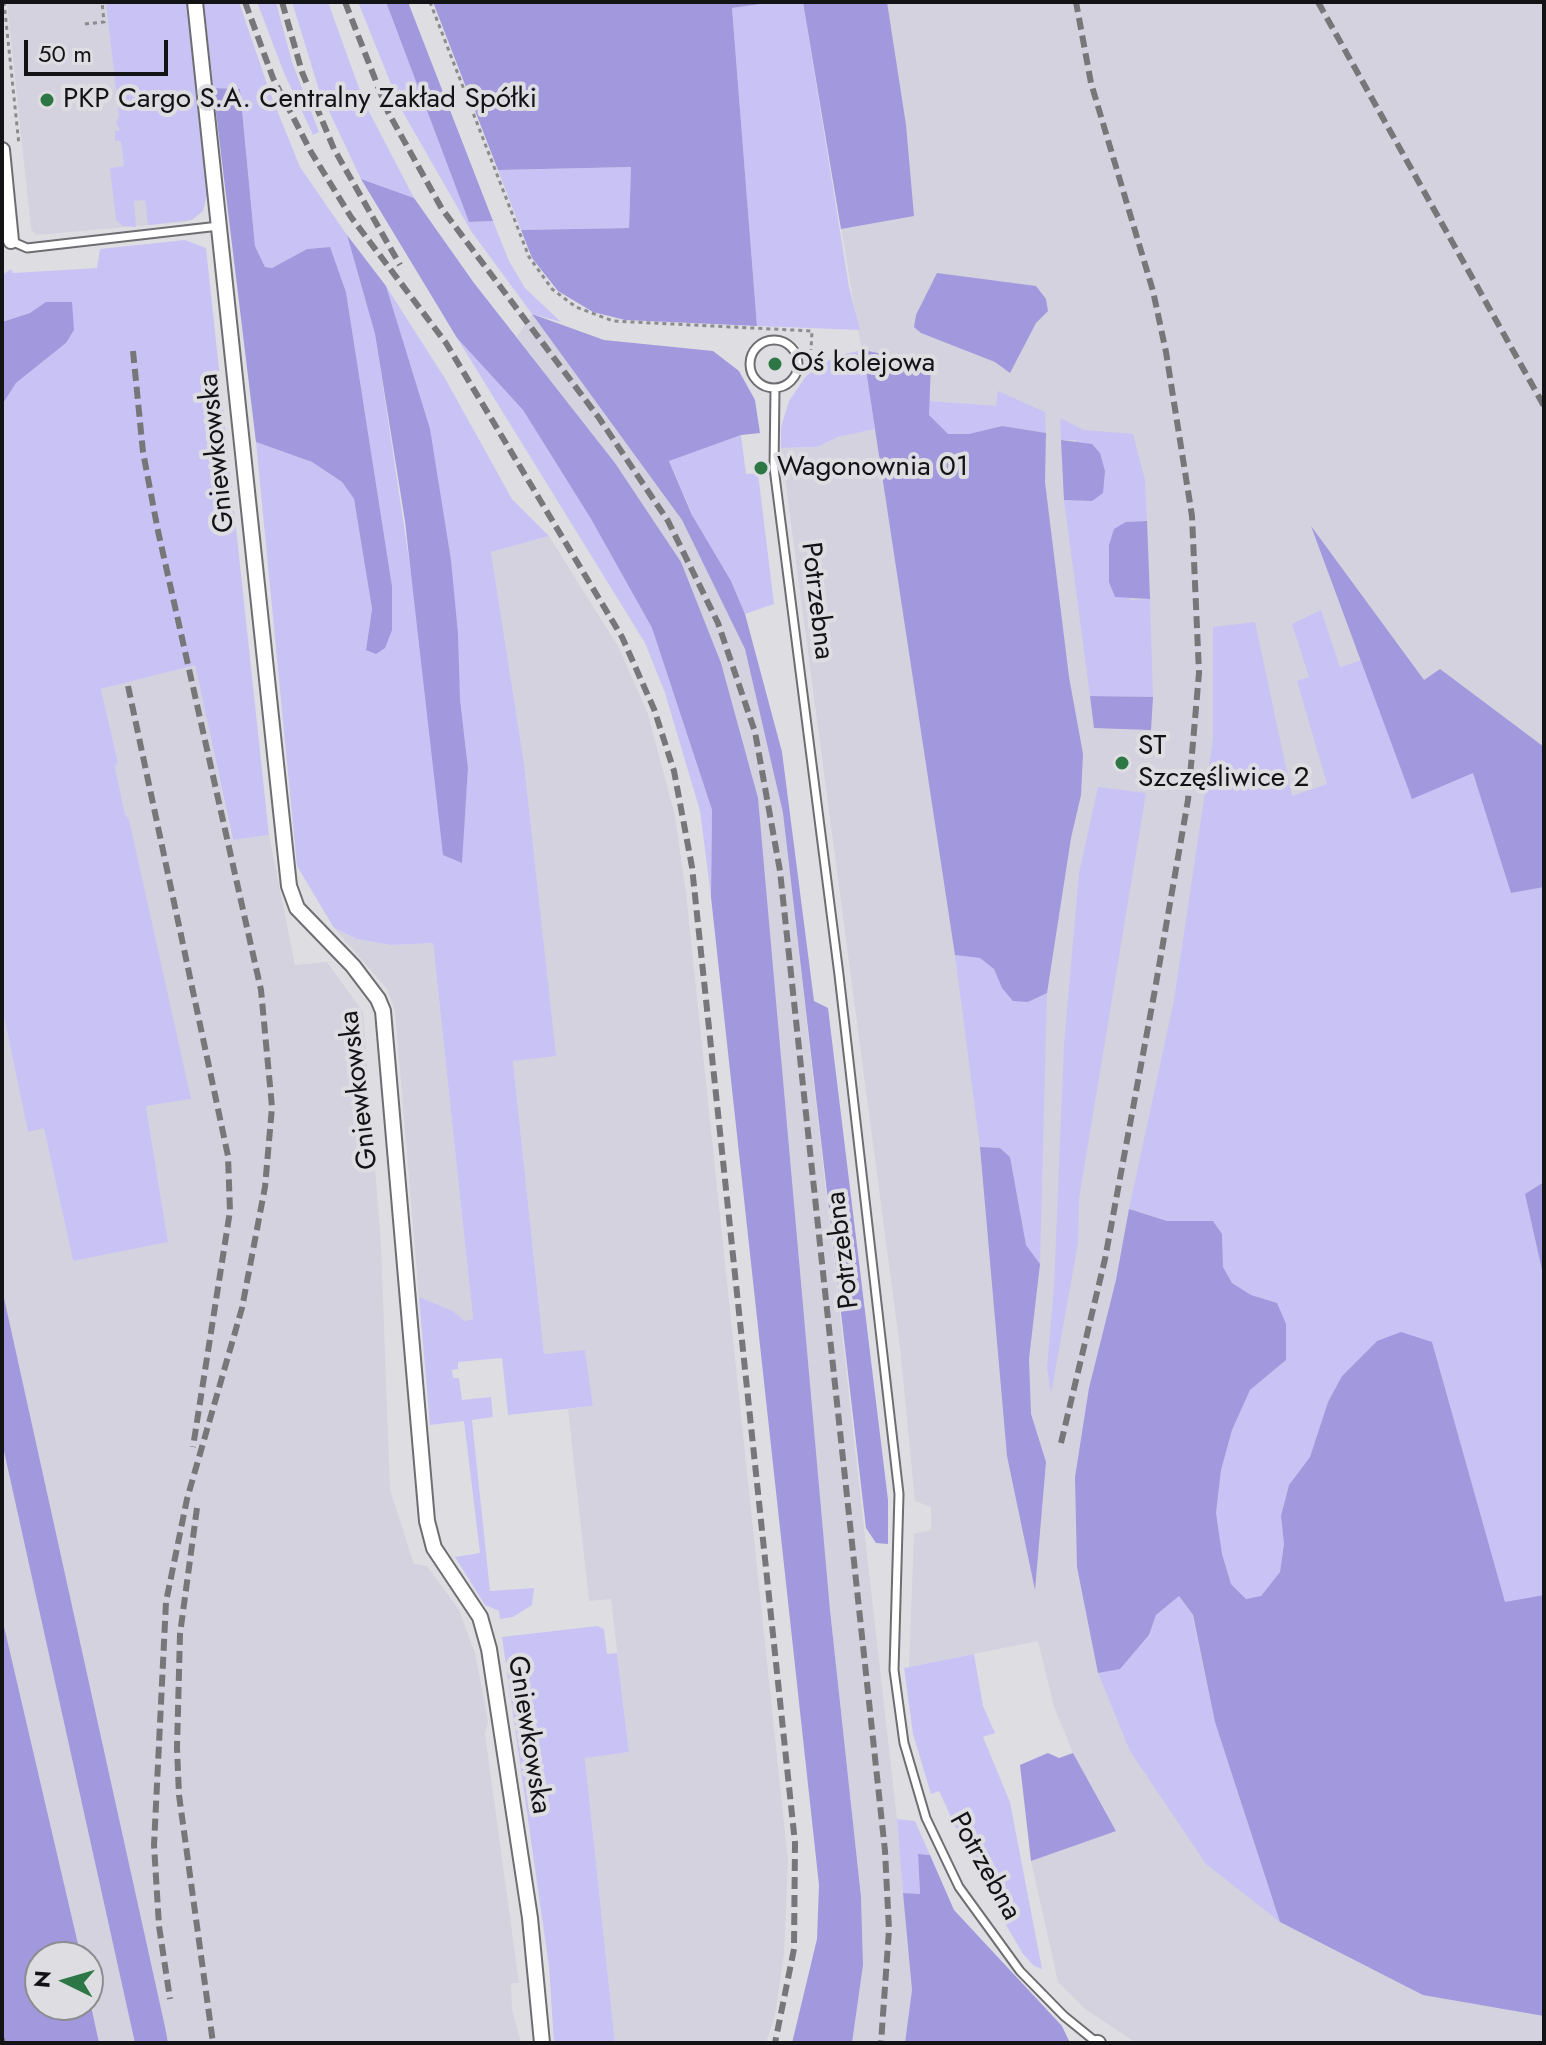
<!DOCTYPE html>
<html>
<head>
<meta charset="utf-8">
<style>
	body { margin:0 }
	#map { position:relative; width:1546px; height:2045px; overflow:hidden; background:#dedee2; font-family:Jost,sans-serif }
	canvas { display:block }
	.frame { position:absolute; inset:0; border:4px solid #131214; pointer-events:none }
	.north { position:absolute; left:24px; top:1941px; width:80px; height:80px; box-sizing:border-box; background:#dedee2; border:2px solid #8d8c90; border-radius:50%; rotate:275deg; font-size:22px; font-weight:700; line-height:32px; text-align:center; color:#131214 }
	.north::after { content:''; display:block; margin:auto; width:28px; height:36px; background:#2c7745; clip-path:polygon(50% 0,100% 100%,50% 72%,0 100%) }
	.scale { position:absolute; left:24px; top:40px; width:144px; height:36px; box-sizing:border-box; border:4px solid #131214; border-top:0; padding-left:10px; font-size:24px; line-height:28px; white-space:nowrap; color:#131214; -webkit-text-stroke:6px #dedee2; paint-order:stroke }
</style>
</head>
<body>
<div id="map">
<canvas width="1546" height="2045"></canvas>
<div class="frame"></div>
<div class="north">N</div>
<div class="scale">50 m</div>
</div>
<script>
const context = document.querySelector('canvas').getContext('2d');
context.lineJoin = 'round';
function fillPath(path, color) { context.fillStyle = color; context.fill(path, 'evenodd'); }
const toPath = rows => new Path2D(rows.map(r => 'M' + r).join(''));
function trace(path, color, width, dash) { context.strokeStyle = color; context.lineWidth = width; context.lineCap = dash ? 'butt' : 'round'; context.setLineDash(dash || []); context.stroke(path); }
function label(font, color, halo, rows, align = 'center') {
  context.font = font + ' Jost,sans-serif'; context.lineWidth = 8; context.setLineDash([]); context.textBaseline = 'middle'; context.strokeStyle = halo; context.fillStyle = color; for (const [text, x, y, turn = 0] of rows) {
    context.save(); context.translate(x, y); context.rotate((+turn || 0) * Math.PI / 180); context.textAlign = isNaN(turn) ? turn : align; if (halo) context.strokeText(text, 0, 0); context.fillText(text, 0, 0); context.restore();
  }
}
fillPath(toPath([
	[7,2,183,2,200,214,185,222,36,235,31,229],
	[803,2,1544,2,1544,2043,1389,2043,1378,2040,1376,2043,1136,2043,1085,2009,1058,1982,1031,1861,1116,1830,1073,1753,1054,1707,1038,1641,909,1667,914,1534,931,1530,931,1507,915,1501,900,1348,781,448,817,447,838,437,875,429],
	[532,314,682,520,745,649,773,767,783,813,897,1819,912,1990,905,2043,852,2043,863,1965,861,1897,830,1610,783,1091,681,562,615,463,517,337],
	[549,536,619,648,648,714,675,816,686,893,788,1861,784,1954,775,2015,766,2043,615,2043,585,1757,629,1752,611,1599,589,1601,568,1409,593,1406,585,1351,544,1354,513,1061,555,1055,524,763,491,552],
	[195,664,232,840,269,835,295,965,327,962,363,1012,381,1245,390,1490,414,1564,427,1566,459,1610,475,1653,488,1721,485,1734,519,1983,511,1983,512,2009,521,2043,2,2043,2,1007,28,1131,44,1127,73,1261,168,1242,146,1106,190,1099,129,819,125,814,115,767,118,761,101,689],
	[40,1957,88,1957,88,2005,40,2005],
	[334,928,357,939,391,945,433,943,473,1319,464,1322,453,1311,419,1297,395,1011,387,989]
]), '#d3d2de');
fillPath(toPath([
	[106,2,187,2,207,195,203,211,192,220,148,225,145,200,134,201,136,227,123,226,116,220,110,168,124,166,121,141,115,141,115,131,120,130,116,123,119,116],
	[204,2,239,2,269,90,300,167,347,235,375,334,418,619,461,863,468,768,460,699,451,560,429,429,386,286,446,380,512,499,549,536,491,552,524,763,556,1056,513,1061,544,1354,585,1350,593,1406,508,1415,502,1358,458,1362,458,1369,452,1370,453,1378,459,1378,462,1400,491,1397,493,1417,472,1420,490,1591,534,1588,532,1605,513,1617,500,1619,499,1611,485,1605,455,1557,480,1553,464,1421,430,1425,419,1297,453,1311,464,1321,473,1319,433,943,391,945,357,939,334,928,297,866,256,442,312,462,342,482,354,499,372,609,366,650,392,630,392,586,346,292,329,247,307,249,272,268,265,267,255,246,240,89,213,88],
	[257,2,276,2,292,62,319,132,313,135,284,73],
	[292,2,328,2,364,102,414,198,361,179,319,90],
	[358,2,386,2,469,222,493,221,509,261,525,288,561,322,532,314,471,231,401,109],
	[775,2,803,2,849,287,860,330,757,326,732,8],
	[631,167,629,228,521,230,498,170],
	[185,240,206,248,269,835,233,840,195,665,101,689,118,762,115,767,125,814,129,819,191,1099,146,1106,168,1242,73,1261,44,1128,28,1132,2,1007,2,405,16,383,66,343,30,313,2,322,2,275,11,269,13,273,97,268,100,249],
	[457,338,523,410,591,519,652,628,712,810,711,897,700,811,665,693,645,643],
	[863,350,875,429,838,437,817,447,781,448,781,427,789,401,806,376,835,356],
	[998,391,1045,412,1046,433,1002,426,969,434,948,435,929,415,929,401,996,406],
	[1060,418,1084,430,1133,434,1145,480,1147,521,1126,522,1130,600,1150,599,1153,697,1090,696,1064,500,1091,501,1076,440,1061,440],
	[741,435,746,474,758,473,774,604,745,614,731,581,695,521,669,460],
	[1321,610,1340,667,1362,660,1412,798,1473,772,1511,893,1544,887,1544,1182,1525,1194,1544,1279,1544,1595,1505,1603,1432,1342,1377,1341,1342,1376,1328,1402,1310,1457,1289,1485,1281,1516,1284,1544,1280,1572,1261,1596,1246,1599,1231,1584,1222,1554,1216,1513,1221,1470,1232,1430,1250,1390,1286,1360,1277,1303,1251,1295,1232,1283,1223,1267,1222,1234,1213,1221,1167,1221,1129,1209,1174,1000,1213,739,1213,627,1255,622,1292,796,1327,784,1297,681,1309,677,1292,624],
	[1098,787,1146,793,1079,1199,1078,1243,1051,1394,1047,1367,1054,1287,1064,1044,1079,873],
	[955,955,980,958,994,969,1002,988,1028,1002,1047,993,1040,1264,1026,1245,1010,1157,1000,1148,980,1147],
	[1179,1596,1192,1615,1215,1722,1280,1922,1206,1864,1130,1751,1098,1673,1120,1668,1149,1636,1156,1615],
	[597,1626,604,1629,607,1654,617,1653,629,1752,585,1758,615,2043,554,2043,549,1967,502,1637],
	[974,1654,983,1706,995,1733,983,1737,1010,1802,1042,1969,1034,1966,1023,1954,981,1882,939,1791,931,1794,913,1734,904,1668],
	[897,1819,915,1821,930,1855,918,1854,920,1895,903,1893]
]), '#c9c3f5');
fillPath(toPath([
	[386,2,408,2,493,221,469,222],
	[433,2,775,2,732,8,757,326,625,320,593,312,558,291,532,258,521,230,629,228,631,167,498,170],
	[803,2,887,2,906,125,914,216,841,229],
	[213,88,240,89,255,246,265,267,272,268,307,249,330,247,346,292,392,586,392,630,385,648,376,654,366,650,372,609,354,499,342,482,312,462,256,442],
	[361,179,414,198,474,283,615,463,681,562,721,663,758,798,830,1610,861,1897,863,1965,852,2043,792,2043,817,1939,819,1885,711,897,712,810,652,628,591,519,523,410,457,338],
	[347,235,386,286,430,429,451,560,458,634,460,699,468,768,462,863,443,855,405,521,375,334],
	[937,273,1036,286,1046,299,1048,311,1036,323,1010,373,995,362,921,333,914,327,916,315],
	[46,302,72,302,74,330,66,343,16,383,2,405,2,322,30,313],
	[532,314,604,340,713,351,739,371,755,400,760,433,741,435,669,461,692,515,731,581,745,614,782,752,814,1001,828,1008,888,1500,888,1544,876,1543,866,1528,783,813,745,649,682,520],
	[863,350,931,364,929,415,948,434,969,434,1002,426,1046,433,1045,482,1069,677,1083,754,1081,795,1071,838,1047,993,1028,1002,1013,1001,1002,988,994,969,980,958,955,955],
	[1061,440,1092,444,1100,453,1105,471,1103,493,1092,501,1064,500],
	[1147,521,1150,599,1115,597,1109,582,1109,545,1114,529,1126,522],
	[1311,526,1424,680,1440,669,1544,747,1544,887,1511,893,1473,773,1412,799],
	[1090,696,1153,697,1151,730,1094,728],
	[980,1147,1000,1148,1010,1157,1026,1245,1040,1264,1029,1359,1031,1414,1046,1462,1035,1590,1007,1456],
	[1544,1182,1544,1279,1525,1194],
	[1129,1209,1167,1221,1213,1221,1222,1234,1223,1267,1232,1283,1251,1295,1277,1303,1286,1324,1286,1360,1250,1390,1232,1430,1221,1470,1216,1513,1222,1554,1231,1584,1246,1599,1261,1596,1280,1572,1284,1544,1281,1516,1289,1485,1310,1457,1328,1402,1342,1376,1377,1341,1401,1332,1432,1342,1505,1602,1544,1595,1544,2016,1423,1995,1280,1922,1215,1722,1193,1615,1179,1596,1156,1615,1149,1635,1120,1669,1098,1673,1077,1567,1075,1477,1089,1388,1116,1280],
	[2,1289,165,2027,168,2043,135,2043,2,1442],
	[2,1618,81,1957,40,1957,40,2005,88,2005,88,1992,99,2043,2,2043],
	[1048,1753,1059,1758,1073,1753,1116,1831,1031,1861,1020,1765],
	[918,1854,930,1855,954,1910,1062,2026,1070,2043,905,2043,912,1990,903,1893,920,1894]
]), '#a298de');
const lane = toPath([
	[11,241,27,248,219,226],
	'750 364a24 24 0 1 1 48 0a24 24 0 1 1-48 0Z',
	[775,389,774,468,839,975,899,1494,894,1670,904,1743,926,1818,959,1887,1020,1971,1064,2016,1096,2042]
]);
const street = toPath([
	[195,2,289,886,297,908,353,966,378,999,383,1011,427,1521,434,1548,480,1617,489,1649,530,1918,542,2043],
	[2,150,11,241],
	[1096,2043,1098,2043]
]);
trace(lane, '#6e6e72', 11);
trace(street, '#6e6e72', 18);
trace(toPath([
	[4,2,19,145],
	[430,2,529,257,552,289,576,307,613,321,812,331,811,350],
	[85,24,104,22,102,2]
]), '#8b8b8e', 3, [4, 4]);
trace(lane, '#fff', 7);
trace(street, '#fff', 14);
trace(toPath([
	[245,2,273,78,311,152,351,217,446,343,622,637,654,709,674,771,692,867,795,1843,794,1949,775,2043],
	[282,2,302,72,334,149,400,265],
	[345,2,388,112,442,209,599,418,668,521,718,623,755,732,780,871,885,1851,889,1930,881,2043],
	[1318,2,1544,406],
	[133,351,143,452,158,531,261,990,272,1107,265,1187,242,1308,187,1499,166,1602,154,1845,159,1926,170,1999],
	[128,686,228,1156,230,1211,193,1447],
	[1061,1443,1105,1259,1154,995,1188,800,1199,673,1192,516,1166,352,1153,291,1091,83,1076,2],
	[197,1508,180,1634,177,1748,179,1795,213,2043],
	[2,2039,3,2043]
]), '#77777a', 6, [12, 6]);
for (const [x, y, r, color] of [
	[47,100,8,"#2c7745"],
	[775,364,8,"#2c7745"],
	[761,468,8,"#2c7745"],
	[1122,763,8,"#2c7745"]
]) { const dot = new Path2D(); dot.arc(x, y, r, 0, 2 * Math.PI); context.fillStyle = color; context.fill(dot); trace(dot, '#dedee2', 3); }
label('28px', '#131214', '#dedee2', [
	["PKP Cargo S.A. Centralny Zakład Spółki",63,100],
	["Oś kolejowa",791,364],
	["Wagonownia 01",777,468],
	["ST",1138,747],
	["Szczęśliwice 2",1138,779]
], 'left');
label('28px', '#131214', '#dedee2', [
	["Gniewkowska",218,453,-96],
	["Potrzebna",816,601,83],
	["Gniewkowska",360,1090,-97],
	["Potrzebna",844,1250,-97],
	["Gniewkowska",528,1735,81],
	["Potrzebna",984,1867,61]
]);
</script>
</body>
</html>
